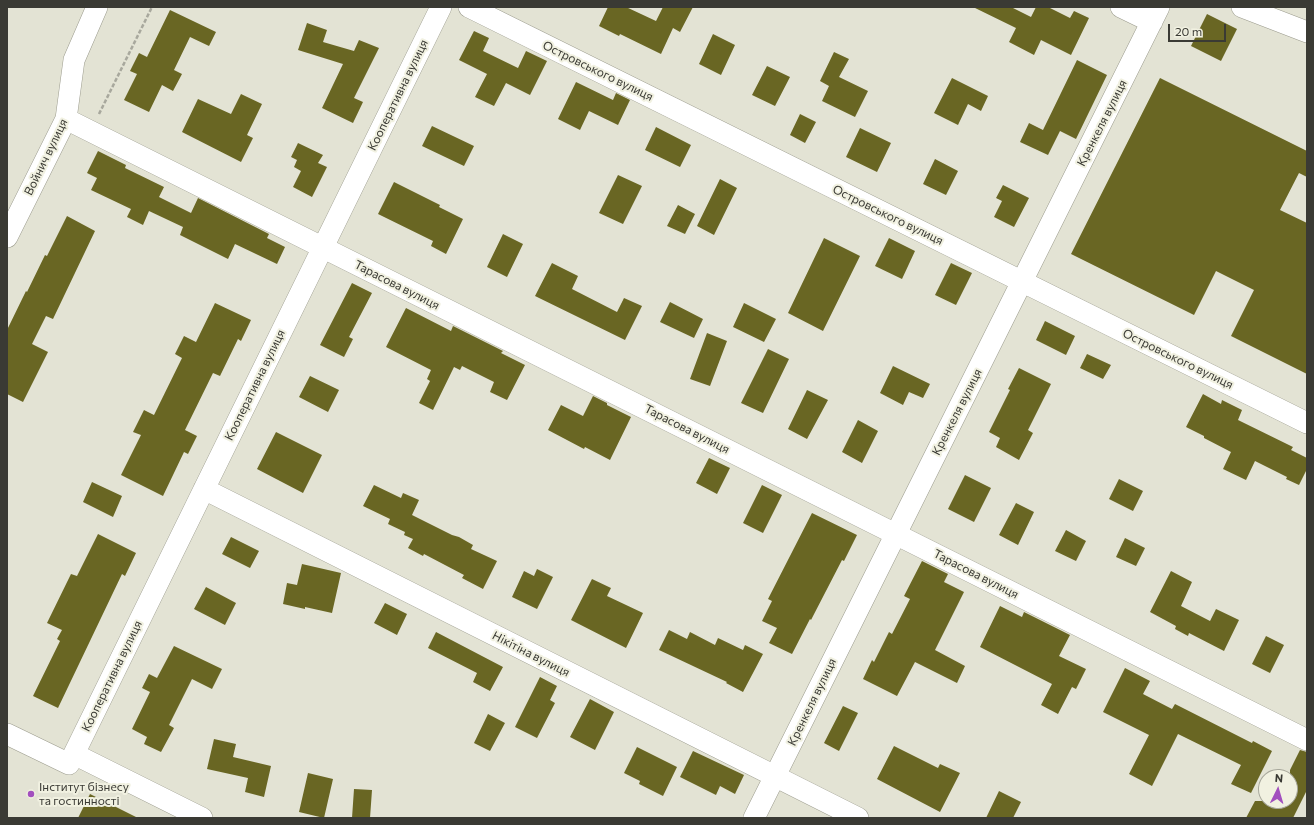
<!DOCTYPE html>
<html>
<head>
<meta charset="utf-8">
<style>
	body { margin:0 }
	#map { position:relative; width:1314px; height:825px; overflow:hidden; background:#e3e3d4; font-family:Commissioner,sans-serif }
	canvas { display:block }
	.frame { position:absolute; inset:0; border:8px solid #3a3a34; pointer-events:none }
	.north { position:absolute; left:1258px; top:769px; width:40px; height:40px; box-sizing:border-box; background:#f1f1e1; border:1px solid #a8a89c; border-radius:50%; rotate:5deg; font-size:11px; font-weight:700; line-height:16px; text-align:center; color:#3a3a34 }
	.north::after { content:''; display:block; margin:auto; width:14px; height:18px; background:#a24fbe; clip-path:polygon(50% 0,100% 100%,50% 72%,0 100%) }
	.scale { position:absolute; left:1168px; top:24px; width:58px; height:18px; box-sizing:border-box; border:2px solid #3a3a34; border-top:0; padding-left:5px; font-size:12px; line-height:14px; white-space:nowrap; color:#3a3a34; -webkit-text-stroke:3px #f1f1e1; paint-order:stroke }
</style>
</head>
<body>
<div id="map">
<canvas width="1314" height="825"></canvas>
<div class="frame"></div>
<div class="north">N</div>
<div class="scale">20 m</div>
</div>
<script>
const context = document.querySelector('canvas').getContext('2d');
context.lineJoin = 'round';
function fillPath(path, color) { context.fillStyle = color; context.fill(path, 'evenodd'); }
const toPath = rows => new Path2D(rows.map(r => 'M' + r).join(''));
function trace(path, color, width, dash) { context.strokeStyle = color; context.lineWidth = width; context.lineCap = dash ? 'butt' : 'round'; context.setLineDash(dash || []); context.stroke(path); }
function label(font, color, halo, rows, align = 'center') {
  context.font = font + ' Commissioner,sans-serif'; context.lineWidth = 4; context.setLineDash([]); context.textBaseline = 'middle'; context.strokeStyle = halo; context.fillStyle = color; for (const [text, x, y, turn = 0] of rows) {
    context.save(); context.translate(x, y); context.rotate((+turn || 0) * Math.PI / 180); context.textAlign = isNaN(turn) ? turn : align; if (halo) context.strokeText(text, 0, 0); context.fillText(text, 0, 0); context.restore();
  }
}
fillPath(toPath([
	[608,7,626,7,656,21,663,7,693,7,680,32,673,28,661,54,620,34,619,36,599,26],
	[973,7,1011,7,1031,17,1036,7,1048,7,1070,18,1074,11,1089,18,1071,55,1041,40,1034,55,1009,42,1016,28],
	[170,10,216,32,209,46,190,37,174,70,182,74,173,91,162,85,149,112,124,100,137,74,130,71,139,53,147,57],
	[1207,14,1237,29,1221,61,1191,46],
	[307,23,327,30,323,42,354,51,359,40,379,48,354,98,363,102,353,123,322,108,343,64,298,50],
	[474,31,489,38,483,51,518,68,526,51,547,61,530,95,506,83,494,106,475,97,487,74,459,60],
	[713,34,735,45,721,75,699,64],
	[834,52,849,59,839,77,868,91,855,117,822,101,829,86,820,81],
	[1077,60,1107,75,1076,139,1060,131,1048,155,1020,142,1029,123,1043,130],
	[767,66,790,77,775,106,752,95],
	[952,78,988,96,981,111,968,104,958,125,934,113],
	[1160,78,1307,151,1307,177,1299,173,1280,210,1307,223,1307,374,1231,336,1254,290,1216,271,1194,315,1071,254],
	[576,82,613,100,616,93,630,100,618,125,589,111,580,130,558,119],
	[241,94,262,104,247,135,253,138,241,162,182,132,198,99,231,114],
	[800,114,816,122,805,143,790,135],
	[432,126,474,146,464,166,422,146],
	[656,127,691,145,680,167,645,150],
	[860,128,891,143,877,172,846,157],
	[298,143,323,155,318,163,327,167,312,197,293,187,301,171,294,167,297,160,291,157],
	[98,151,126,165,125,168,164,187,159,197,191,213,198,198,269,234,267,238,285,247,277,264,235,244,228,259,180,235,183,227,149,211,143,225,127,217,131,209,91,190,97,178,87,173],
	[935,159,958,171,946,195,923,184],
	[618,175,642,186,623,224,599,213],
	[720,179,737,188,714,235,697,226],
	[394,182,440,205,439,207,463,219,446,254,431,246,433,241,378,214],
	[1003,185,1029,198,1014,227,994,217,1002,201,996,198],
	[678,205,695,214,685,234,667,226],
	[67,216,95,231,53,319,46,316,32,344,48,352,23,402,7,394,7,330,26,291,27,292,45,255,47,256],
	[503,234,523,244,507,277,487,267],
	[824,238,860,256,823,331,788,313],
	[889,238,915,251,902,279,875,266],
	[552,263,578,276,572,289,617,312,624,298,642,306,625,340,535,296],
	[951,263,972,273,956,305,935,295],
	[352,283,372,293,349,337,353,339,344,357,320,345],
	[670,302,703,319,694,338,660,322],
	[215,303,251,320,241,341,238,339,220,376,213,373,185,430,197,436,188,454,184,452,163,496,121,475,141,435,133,432,144,410,154,415,182,358,175,354,184,336,196,342],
	[744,303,776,319,764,342,733,327],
	[406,308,451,331,453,326,503,351,501,353,525,365,507,400,490,392,494,382,462,366,460,370,454,367,433,410,419,403,430,381,427,379,431,370,386,347],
	[1045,321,1075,336,1066,355,1036,340],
	[707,333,727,341,710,386,690,379],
	[768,349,789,359,763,413,741,403],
	[1087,354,1111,365,1103,379,1080,368],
	[893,366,930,384,923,398,909,392,903,405,880,393],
	[1019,368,1051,384,1028,430,1033,433,1019,460,996,447,1000,438,989,432,1010,390,1008,389],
	[310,376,339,390,328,412,299,397],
	[807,390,828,400,807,439,788,429],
	[1203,394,1221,404,1222,400,1242,410,1238,420,1293,447,1291,450,1307,458,1307,469,1299,485,1286,479,1287,477,1255,461,1246,480,1223,469,1231,452,1204,438,1204,436,1186,427],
	[593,396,607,403,607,405,631,417,610,460,585,447,584,449,548,430,561,405,583,416],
	[858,420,878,431,862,463,842,452],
	[276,432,322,455,303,493,257,469],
	[709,458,730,468,717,494,696,483],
	[965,475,991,488,974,522,948,509],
	[1119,479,1143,491,1133,511,1109,499],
	[92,482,122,496,113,517,83,502],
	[374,485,401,498,403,493,419,500,412,515,452,535,459,537,473,545,471,549,497,561,483,589,462,578,464,575,424,554,423,556,408,548,413,539,404,535,405,532,388,524,390,519,363,506],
	[762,485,782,495,763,533,743,523],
	[1016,503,1034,512,1018,545,999,535],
	[812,513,857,535,844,561,842,560,811,620,810,619,792,654,769,643,777,628,762,621,772,601,768,599],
	[1066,530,1086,541,1076,561,1055,551],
	[98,534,136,553,125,576,122,574,58,708,33,696,60,641,57,639,62,630,47,623,71,574,77,576],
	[231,537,259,551,250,568,222,554],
	[1125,538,1145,548,1136,566,1116,557],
	[922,561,948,574,944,582,964,592,935,650,965,666,957,683,915,662,897,696,863,679,872,660,874,662,889,632,892,634,910,599,904,596],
	[302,564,341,573,332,613,305,607,305,609,283,604,287,583,297,585],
	[537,569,553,577,537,609,512,597,524,571,534,576],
	[1171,571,1192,582,1181,606,1210,621,1216,609,1239,620,1224,651,1189,633,1188,636,1175,629,1176,626,1150,612],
	[592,579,611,588,607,596,643,613,626,648,571,620],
	[206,587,236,603,225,625,194,609],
	[385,603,407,614,397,635,374,623],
	[1000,606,1022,617,1024,612,1070,635,1059,656,1086,669,1076,689,1072,687,1058,714,1041,705,1052,684,980,647],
	[669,630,687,639,690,632,715,645,718,638,743,650,745,645,763,654,743,692,726,683,727,682,659,650],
	[436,632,503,667,490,691,473,682,477,673,428,648],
	[1266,636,1284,645,1270,673,1252,664],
	[174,646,222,669,212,689,192,679,169,725,174,728,161,752,144,744,147,737,132,729,150,692,142,688,149,674,157,678],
	[1125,668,1150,681,1143,694,1172,709,1175,704,1252,743,1253,741,1272,751,1251,793,1231,784,1241,765,1178,734,1152,786,1129,774,1149,735,1103,712],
	[540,677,557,686,550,700,555,703,537,738,515,727],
	[590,699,614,712,595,750,570,737],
	[843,706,858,713,839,751,824,743],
	[488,714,505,723,490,751,474,743],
	[214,739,236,744,233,757,271,766,264,797,245,792,248,778,207,769],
	[894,746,938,768,940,764,960,773,940,812,877,779],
	[637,747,677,767,663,796,639,784,640,781,624,773],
	[1300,750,1307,752,1307,790,1293,818,1246,818,1255,801,1290,801,1290,770],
	[693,751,744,775,735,794,720,786,716,795,680,777],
	[308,773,333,779,324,818,299,812],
	[354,789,372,790,370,818,352,818],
	[999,791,1021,802,1013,818,986,818],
	[90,794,138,818,78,818]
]), '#696623');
const minor = toPath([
	[469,7,1307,423],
	[1121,7,1152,22],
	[1242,7,1307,32],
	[66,119,1307,740],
	[7,237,66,119,74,60,97,7],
	[204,489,858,818],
	[7,734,69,764,441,7],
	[74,754,202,818],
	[754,818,1159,7]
]);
trace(minor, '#9b9b8d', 22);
trace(toPath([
	[99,114,152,7]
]), '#a8a89d', 2.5, [4, 2]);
trace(minor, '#fff', 21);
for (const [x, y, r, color] of [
	[31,794,4,"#a24fbe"]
]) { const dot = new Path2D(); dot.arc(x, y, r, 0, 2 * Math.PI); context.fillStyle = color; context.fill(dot); trace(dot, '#f1f1e1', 1.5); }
label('12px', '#3a3a34', '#f1f1e1', [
	["Островського вулиця",598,71,26],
	["Кооперативна вулиця",398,95,-64],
	["Кренкеля вулиця",1102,123,-63],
	["Войнич вулиця",46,157,-64],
	["Островського вулиця",888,215,26],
	["Тарасова вулиця",397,285,27],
	["Островського вулиця",1178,359,26],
	["Кооперативна вулиця",255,385,-64],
	["Кренкеля вулиця",957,412,-63],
	["Тарасова вулиця",687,429,27],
	["Тарасова вулиця",976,574,27],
	["Нікітіна вулиця",531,654,27],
	["Кооперативна вулиця",112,676,-64],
	["Кренкеля вулиця",812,702,-64]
]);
label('12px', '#3a3a34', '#f1f1e1', [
	["Інститут бізнесу",39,787],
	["та гостинності",39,801]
], 'left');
</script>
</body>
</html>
